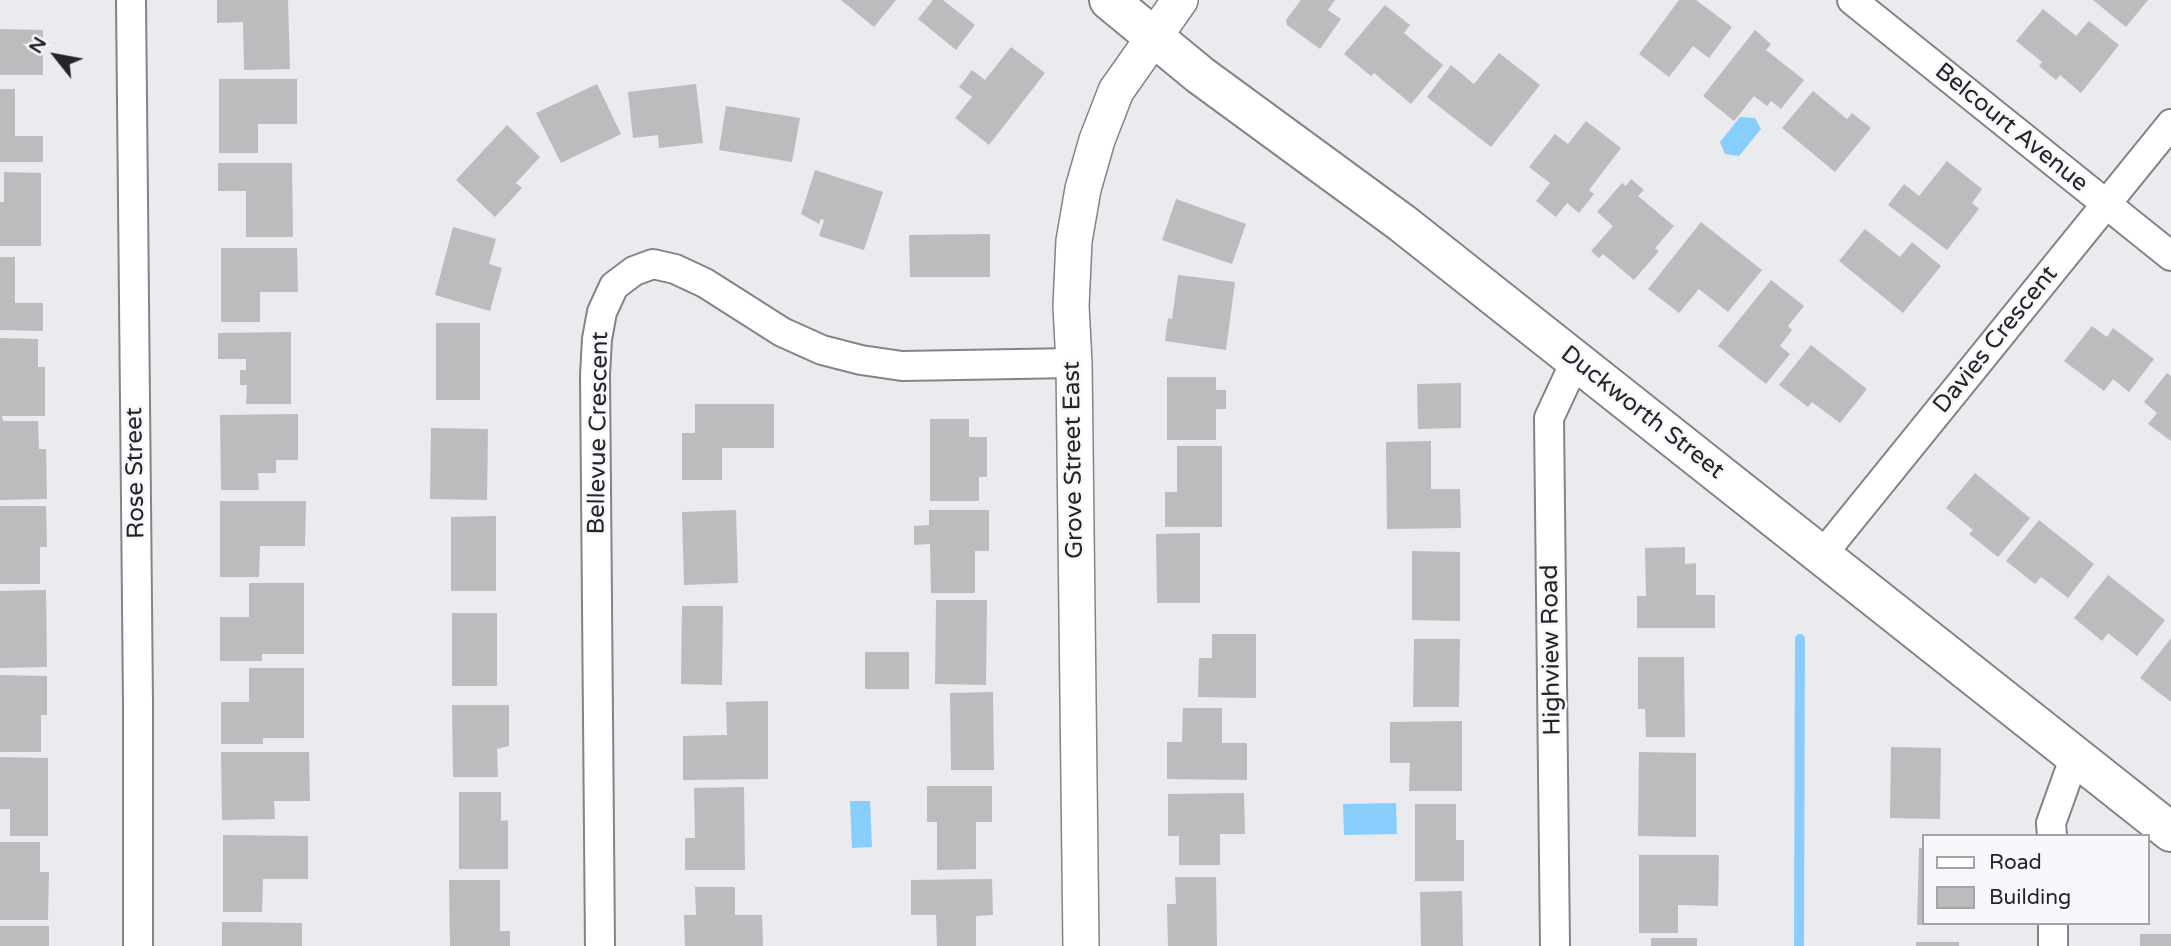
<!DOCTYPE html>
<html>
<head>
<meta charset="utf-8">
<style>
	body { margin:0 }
	#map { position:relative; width:2171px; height:946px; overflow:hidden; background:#eaebee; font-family:"Varela Round",sans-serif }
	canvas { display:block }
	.legend { position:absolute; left:1922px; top:834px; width:228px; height:91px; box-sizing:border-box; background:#f7f8fb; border:2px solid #a3a4a6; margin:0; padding:9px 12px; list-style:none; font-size:21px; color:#242526 }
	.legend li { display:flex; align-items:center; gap:14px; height:35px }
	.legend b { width:35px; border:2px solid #a3a4a6 }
	.north { position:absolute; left:21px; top:21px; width:70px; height:70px; -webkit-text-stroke:5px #f7f8fb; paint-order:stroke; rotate:301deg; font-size:19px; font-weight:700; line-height:28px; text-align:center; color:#242526 }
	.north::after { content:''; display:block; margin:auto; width:24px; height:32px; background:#242526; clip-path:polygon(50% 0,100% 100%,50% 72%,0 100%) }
</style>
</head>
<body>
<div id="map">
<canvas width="2171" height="946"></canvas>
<ul class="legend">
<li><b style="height:9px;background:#fff"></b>Road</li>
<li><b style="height:19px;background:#bcbcbe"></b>Building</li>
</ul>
<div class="north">N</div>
</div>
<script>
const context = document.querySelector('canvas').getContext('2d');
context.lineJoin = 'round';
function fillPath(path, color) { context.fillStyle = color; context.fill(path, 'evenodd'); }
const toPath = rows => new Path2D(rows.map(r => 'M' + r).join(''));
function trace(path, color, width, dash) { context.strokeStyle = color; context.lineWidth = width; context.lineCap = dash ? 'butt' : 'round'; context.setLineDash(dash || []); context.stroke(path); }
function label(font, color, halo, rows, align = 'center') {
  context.font = font + ' "Varela Round",sans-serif'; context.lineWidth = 5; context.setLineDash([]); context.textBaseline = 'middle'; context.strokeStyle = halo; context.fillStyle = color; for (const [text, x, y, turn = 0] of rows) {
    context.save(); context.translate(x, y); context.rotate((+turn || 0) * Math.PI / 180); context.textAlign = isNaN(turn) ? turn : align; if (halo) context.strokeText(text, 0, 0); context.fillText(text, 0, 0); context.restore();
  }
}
fillPath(toPath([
	[1740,117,1755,118,1761,129,1739,156,1725,154,1720,142],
	[850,801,870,801,872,847,852,848],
	[1396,803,1397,834,1344,835,1343,804]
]), '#87cefd');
trace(toPath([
	[1799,946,1800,639]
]), '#87cefd', 10);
fillPath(toPath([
	[217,0,288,0,290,69,244,70,243,22,217,23],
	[841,0,896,0,874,27],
	[933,0,943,0,975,25,956,50,918,19],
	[1301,0,1335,0,1328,10,1341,19,1320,49,1287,25,1286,20],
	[1679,0,1696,0,1732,27,1709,58,1693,46,1669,77,1639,54],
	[2093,0,2148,0,2126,27],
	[1385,5,1410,25,1404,33,1443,65,1411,104,1374,73,1371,76,1344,54],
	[2043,9,2076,36,2089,21,2119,45,2081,93,2060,75,2056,80,2039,66,2042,62,2016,41],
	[0,29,43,30,43,75,0,75],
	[1755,30,1771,44,1766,50,1804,80,1781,109,1771,101,1767,106,1754,96,1734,121,1703,96],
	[1011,47,1045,73,989,145,955,118,972,97,959,87,972,70,985,80],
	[1499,53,1540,85,1491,147,1427,97,1451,65,1474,84],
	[219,79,297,79,297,124,258,124,258,153,219,153],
	[597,84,621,134,561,163,536,113],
	[696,84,703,143,659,148,658,135,633,138,628,92],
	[0,89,15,89,15,136,43,136,43,162,0,162],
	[1813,91,1847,119,1852,113,1871,128,1835,172,1782,128],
	[726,106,800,118,792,162,719,150],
	[1586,121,1621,148,1589,190,1594,194,1579,213,1567,203,1556,217,1536,201,1550,183,1529,167,1555,134,1568,144],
	[507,125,540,157,516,183,522,188,495,217,456,180],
	[1947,161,1982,189,1972,203,1979,209,1947,250,1888,205,1904,184,1919,196],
	[218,163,292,163,293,237,246,237,246,191,218,191],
	[815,170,883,192,864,250,819,236,824,220,821,219,819,224,801,214],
	[4,172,41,173,41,246,0,246,0,202,4,202],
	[1631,179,1644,190,1638,196,1674,226,1655,248,1659,251,1634,280,1603,254,1599,258,1591,251,1613,226,1597,212,1622,183,1626,186],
	[1176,199,1246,224,1232,264,1162,240],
	[1701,222,1762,270,1728,312,1699,289,1679,313,1648,289],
	[453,227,496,239,489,264,502,268,490,311,435,295],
	[1865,229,1900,257,1912,242,1941,266,1903,313,1839,261],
	[990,234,990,277,910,277,909,235],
	[221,248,297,248,298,292,260,292,260,322,221,322],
	[0,257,15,257,15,303,43,303,43,331,0,330],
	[1178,275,1235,282,1226,350,1165,341,1168,318,1172,319],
	[1771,280,1804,306,1788,326,1792,330,1780,346,1790,354,1766,384,1718,346],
	[436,323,480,323,480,400,436,400],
	[2092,326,2107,337,2113,328,2154,359,2129,392,2113,379,2104,391,2064,361],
	[291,332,291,404,246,404,247,385,240,385,240,370,246,370,246,359,218,359,218,333],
	[0,338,38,339,38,367,45,367,45,416,2,416,3,421,38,421,39,449,46,449,47,499,0,500],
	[1811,345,1867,389,1840,423,1812,402,1808,407,1779,385],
	[2167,373,2171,376,2171,441,2148,424,2157,413,2144,402],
	[1167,377,1216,377,1216,390,1226,390,1226,409,1216,409,1216,440,1167,440],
	[1461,383,1461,428,1418,429,1417,384],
	[695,404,774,404,774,448,722,448,722,480,682,480,682,433,695,433],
	[298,414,298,460,276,460,276,473,258,473,259,490,221,490,220,415],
	[930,419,969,419,969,437,987,437,987,477,979,477,979,501,930,501],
	[431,428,488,429,487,500,430,499],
	[1431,441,1431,489,1460,489,1461,528,1387,529,1386,442],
	[1177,446,1222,446,1222,527,1165,527,1165,492,1177,492],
	[1975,473,2030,518,1998,557,1969,534,1973,530,1946,508],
	[220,501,306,501,305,546,260,546,259,577,220,577],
	[0,506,46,506,47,547,40,547,40,584,0,584],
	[736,510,738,583,684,585,682,512],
	[929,510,989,510,989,551,975,551,975,593,931,593,930,544,914,545,914,526,929,525],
	[496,516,496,591,451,591,451,517],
	[2039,520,2094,564,2068,598,2041,577,2035,584,2006,561],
	[1200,533,1200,603,1157,603,1156,534],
	[1685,547,1685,564,1696,563,1696,595,1715,595,1715,628,1637,628,1637,596,1646,596,1645,548],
	[1412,551,1460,552,1460,621,1412,620],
	[2108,575,2165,620,2137,656,2108,633,2102,641,2074,618],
	[249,583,304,583,304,654,262,654,262,661,220,661,220,617,249,617],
	[46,590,47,667,0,668,0,591],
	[936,600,987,600,986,685,935,684],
	[682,606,723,606,722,685,681,684],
	[452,613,497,613,497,686,452,686],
	[1212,634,1256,634,1256,698,1198,697,1199,658,1212,658],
	[2171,638,2171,702,2140,678],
	[1414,639,1460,639,1459,707,1413,707],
	[865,652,909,652,909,689,865,689],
	[1638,657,1684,657,1685,737,1646,737,1645,709,1638,709],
	[249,668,304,668,304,738,263,738,263,744,221,744,221,702,249,702],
	[0,675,47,676,47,715,41,715,41,752,0,752],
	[993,692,994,770,951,770,950,693],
	[768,701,768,779,683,780,683,736,727,735,726,702],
	[452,705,509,705,509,746,497,749,498,777,453,777],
	[1183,708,1222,708,1222,743,1247,743,1247,780,1167,779,1167,742,1182,742],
	[1462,721,1462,791,1409,791,1410,763,1390,763,1390,722],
	[1891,747,1941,748,1940,819,1890,818],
	[221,752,309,752,310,801,274,801,275,819,222,820],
	[1639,752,1696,753,1696,837,1638,836],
	[0,757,48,758,48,836,10,836,10,809,0,809],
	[927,786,992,786,992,822,976,822,976,869,937,870,937,822,927,822],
	[744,787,745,870,685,870,685,838,695,838,694,788],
	[459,792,501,792,501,821,508,820,508,869,459,869],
	[1244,793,1245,834,1220,834,1220,865,1179,865,1179,836,1168,836,1168,794],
	[1415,804,1456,804,1456,840,1464,840,1464,881,1415,881],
	[223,835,308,836,308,879,263,879,262,912,223,912],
	[0,842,40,842,40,872,49,872,48,920,0,920],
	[1919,848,1924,848,1924,925,1917,925],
	[1639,855,1719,855,1718,906,1678,905,1678,933,1639,933],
	[1175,877,1216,877,1217,946,1168,946,1167,904,1176,904],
	[992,879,993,915,976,916,976,946,937,946,936,915,911,915,911,880],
	[449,880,500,880,500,931,510,931,510,946,450,946],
	[695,887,735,887,735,915,762,915,763,946,685,946,684,915,696,915],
	[1462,891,1463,946,1421,946,1420,892],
	[222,922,302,923,302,946,222,946],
	[0,926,49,926,49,946,0,946],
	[2140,934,2171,934,2171,946,2140,946],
	[1651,938,1697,938,1697,946,1651,946],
	[1916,942,1959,942,1959,946,1916,946]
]), '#bcbcbe');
const minor = toPath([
	[131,0,138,702,138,946],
	[1852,0,2171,256],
	[1822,555,2171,124],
	[2052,836,2051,823,2075,756],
	[2053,923,2053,946],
	[600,946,595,375,597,339,602,312,614,286,634,271,653,264,675,269,705,283,782,332,822,350,861,360,902,366,1074,363],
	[1555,946,1549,418,1576,360]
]);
const tertiary = toPath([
	[1081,946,1074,363,1071,306,1074,241,1083,189,1097,140,1116,91,1180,0]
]);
const secondary = toPath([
	[1109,0,1200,75,1402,223,2171,832]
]);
trace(minor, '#838486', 32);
trace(tertiary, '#838486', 38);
trace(secondary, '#838486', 42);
trace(minor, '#fff', 28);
trace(tertiary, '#fff', 35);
trace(secondary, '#fff', 38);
label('24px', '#242526', '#f7f8fb', [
	["Belcourt Avenue",2011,128,39],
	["Davies Crescent",1996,340,-51],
	["Duckworth Street",1642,413,38],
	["Bellevue Crescent",599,433,-89],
	["Grove Street East",1074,460,-91],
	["Rose Street",136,473,-91],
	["Highview Road",1552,650,-91]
]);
</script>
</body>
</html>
